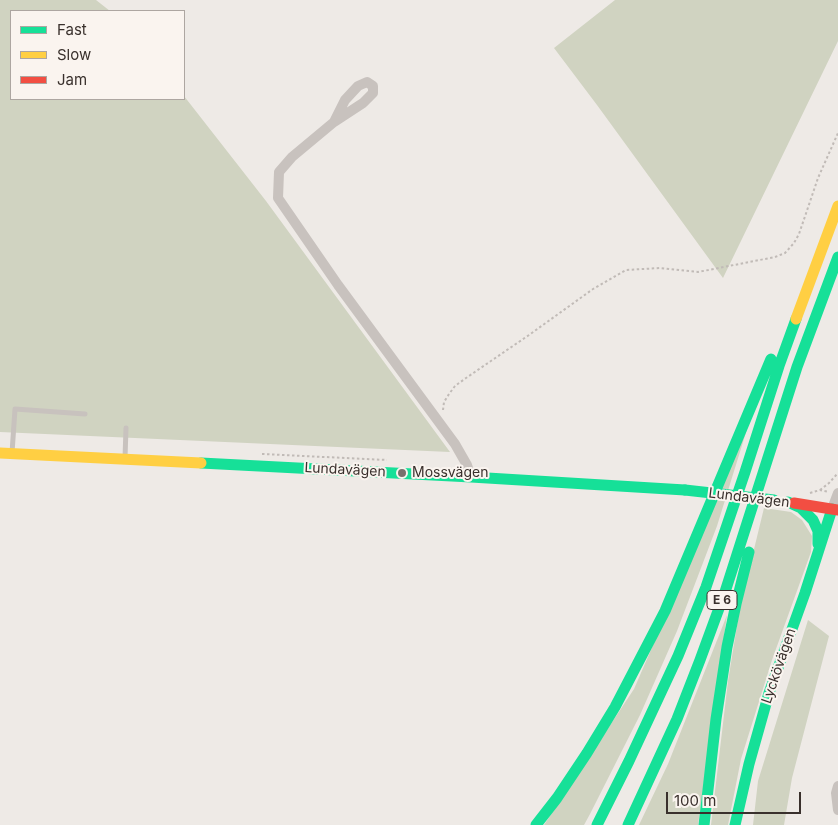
<!DOCTYPE html>
<html>
<head>
<meta charset="utf-8">
<style>
	body { margin:0 }
	#map { position:relative; width:838px; height:825px; overflow:hidden; background:#eeeae6; font-family:Inter,sans-serif }
	canvas { display:block }
	.legend { position:absolute; left:10px; top:10px; width:175px; height:90px; box-sizing:border-box; background:#faf4ef; border:1px solid #ada6a1; margin:0; padding:6px 9px; list-style:none; font-size:15px; color:#39302c }
	.legend li { display:flex; align-items:center; gap:10px; height:25px }
	.legend b { width:25px; border:1px solid #ada6a1 }
	.scale { position:absolute; left:666px; top:792px; width:135px; height:22px; box-sizing:border-box; border:2px solid #39302c; border-top:0; padding-left:6px; font-size:15px; line-height:18px; white-space:nowrap; color:#39302c; -webkit-text-stroke:4px #faf4ef; paint-order:stroke }
</style>
</head>
<body>
<div id="map">
<canvas width="838" height="825"></canvas>
<ul class="legend">
<li><b style="height:6px;background:#16e098"></b>Fast</li>
<li><b style="height:6px;background:#ffcf43"></b>Slow</li>
<li><b style="height:6px;background:#f24e42"></b>Jam</li>
</ul>
<div class="scale">100 m</div>
</div>
<script>
const context = document.querySelector('canvas').getContext('2d');
context.lineJoin = 'round';
function fillPath(path, color) { context.fillStyle = color; context.fill(path, 'evenodd'); }
const toPath = rows => new Path2D(rows.map(r => 'M' + r).join(''));
function trace(path, color, width, dash) { context.strokeStyle = color; context.lineWidth = width; context.lineCap = dash ? 'butt' : 'round'; context.setLineDash(dash || []); context.stroke(path); }
function label(font, color, halo, rows, align = 'center') {
  context.font = font + ' Inter,sans-serif'; context.lineWidth = 4; context.setLineDash([]); context.textBaseline = 'middle'; context.strokeStyle = halo; context.fillStyle = color; for (const [text, x, y, turn = 0] of rows) {
    context.save(); context.translate(x, y); context.rotate((+turn || 0) * Math.PI / 180); context.textAlign = isNaN(turn) ? turn : align; if (halo) context.strokeText(text, 0, 0); context.fillText(text, 0, 0); context.restore();
  }
}
fillPath(toPath([
	[0,0,96,0,110,11,11,11,11,99,184,99,184,96,266,201,450,452,0,432],
	[615,0,838,0,838,41,723,278,597,105,554,48],
	[748,426,717,526,677,631,640,715,590,814,584,825,544,825,634,689],
	[764,508,791,512,802,520,812,536,811,552,772,660,741,759,728,825,711,825,728,681,740,607],
	[727,615,698,825,639,825,668,764],
	[808,620,829,636,792,778,784,825,753,825,758,781]
]), '#d0d3c1');
trace(toPath([
	[443,410,444,402,449,394,455,386,466,378,529,335,593,289,626,270,660,268,698,272,775,257,785,253,794,243,799,234,818,178,838,133],
	[262,454,387,460],
	[820,490,829,483,838,473],
	[810,493,820,490,829,492]
]), '#c1bbb7', 2, [2.5, 2.5]);
trace(toPath([
	[12,453,15,409,85,414],
	[125,458,126,428]
]), '#c8c2be', 5);
trace(toPath([
	[334,122,345,100,358,86,367,82,373,86,373,93,363,103,334,122,292,157,279,172,278,198,338,285,455,444,467,465,471,477],
	[832,509,838,493],
	[838,786,836,793,838,810]
]), '#c8c2be', 10);
trace(toPath([
	[201,463,471,477,685,490],
	[788,502,801,508,813,520,818,531,818,544],
	[536,825,557,798,587,753,615,707,665,611,771,359],
	[597,825,629,761,678,656,706,587,745,472,779,366,796,319],
	[628,825,677,719,700,660,725,592,797,367,838,257],
	[704,825,716,719,727,647,736,604,749,552],
	[735,825,749,764,769,693,805,593,832,509]
]), '#16e098', 11);
trace(toPath([
	[796,319,838,206],
	[0,453,201,463]
]), '#ffcf43', 11);
trace(toPath([
	[794,503,838,510]
]), '#f24e42', 11);
trace(toPath([
	[685,490,774,500]
]), '#16e098', 11);
for (const [x, y, r, color] of [
	[402,473,5,"#78716d"]
]) { const dot = new Path2D(); dot.arc(x, y, r, 0, 2 * Math.PI); context.fillStyle = color; context.fill(dot); trace(dot, '#faf4ef', 2); }
for (const [x, y, w] of [
	[722,600,30]
]) { const box = new Path2D(); box.roundRect(x - w / 2, y - 9.5, w, 19, 4); context.fillStyle = '#faf4ef'; context.fill(box); trace(box, '#39302c', 1); }
label('bold 12px', '#39302c', null, [
	["E 6",722,600]
]);
label('14px', '#39302c', '#faf4ef', [
	["Lundavägen",345,470,3],
	["Lundavägen",749,498,7],
	["Lyckövägen",779,666,-71]
]);
label('14px', '#39302c', '#faf4ef', [
	["Mossvägen",412,473]
], 'left');
</script>
</body>
</html>
